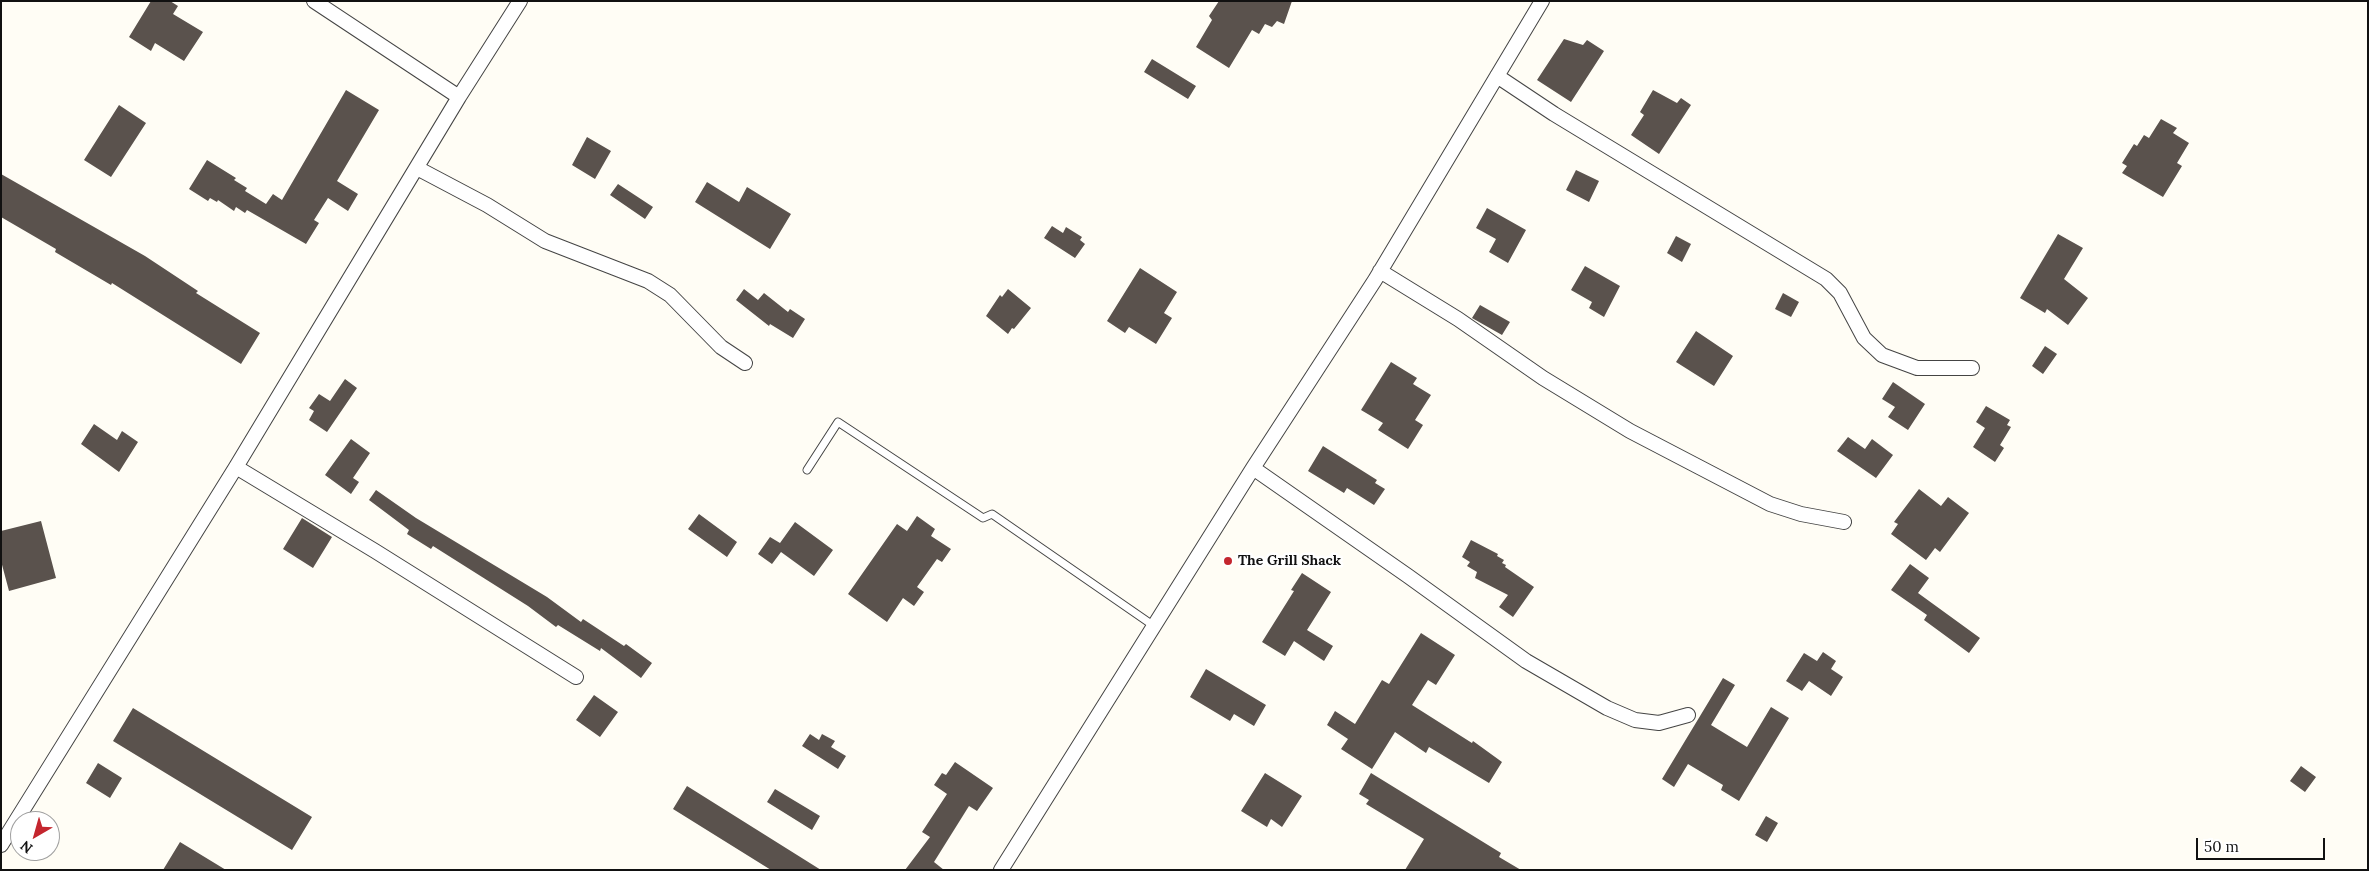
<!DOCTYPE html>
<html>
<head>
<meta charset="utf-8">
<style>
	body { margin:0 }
	#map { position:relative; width:2369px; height:871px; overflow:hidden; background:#fffdf5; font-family:Lora,serif }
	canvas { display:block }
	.frame { position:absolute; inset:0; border:2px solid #111; pointer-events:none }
	.north { position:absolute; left:10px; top:811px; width:50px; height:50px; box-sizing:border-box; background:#fff; border:1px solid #a0a0a0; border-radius:50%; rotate:218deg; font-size:14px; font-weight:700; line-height:20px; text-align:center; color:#111 }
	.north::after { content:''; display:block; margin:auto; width:18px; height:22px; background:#c4262e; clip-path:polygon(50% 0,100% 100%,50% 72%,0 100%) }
	.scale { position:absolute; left:2196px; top:838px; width:129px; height:22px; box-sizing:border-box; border:2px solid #111; border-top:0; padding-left:6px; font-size:15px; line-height:18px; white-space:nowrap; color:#111; -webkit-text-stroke:4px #fff; paint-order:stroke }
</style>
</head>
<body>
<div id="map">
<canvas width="2369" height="871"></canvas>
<div class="frame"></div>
<div class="north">N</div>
<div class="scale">50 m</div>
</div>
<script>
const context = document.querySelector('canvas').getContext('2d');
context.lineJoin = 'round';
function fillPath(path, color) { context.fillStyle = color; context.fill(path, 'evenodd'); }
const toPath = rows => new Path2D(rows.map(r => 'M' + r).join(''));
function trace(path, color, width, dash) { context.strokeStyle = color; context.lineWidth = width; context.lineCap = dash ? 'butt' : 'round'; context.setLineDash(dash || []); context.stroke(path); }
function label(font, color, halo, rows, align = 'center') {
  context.font = font + ' Lora,serif'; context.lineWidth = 5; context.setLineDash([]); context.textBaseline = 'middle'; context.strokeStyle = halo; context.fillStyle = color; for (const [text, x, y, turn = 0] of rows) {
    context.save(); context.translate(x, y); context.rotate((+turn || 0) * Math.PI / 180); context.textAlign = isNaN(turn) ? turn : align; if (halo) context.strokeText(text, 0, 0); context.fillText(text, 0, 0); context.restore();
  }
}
fillPath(toPath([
	[151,1,170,1,178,6,173,14,203,32,184,61,155,43,151,51,129,37],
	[1219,1,1292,1,1284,24,1277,21,1272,27,1265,24,1259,34,1252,30,1229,68,1196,47,1212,20,1209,16],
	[1564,39,1583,45,1587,40,1604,51,1571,102,1537,80],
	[1152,59,1196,86,1188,99,1144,72],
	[346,90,379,110,337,181,358,194,348,211,328,198,314,220,319,223,306,244,247,210,245,213,236,207,234,211,218,200,217,202,210,198,208,201,189,189,207,160,236,178,234,180,247,188,245,191,266,204,273,194,282,200],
	[1653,90,1677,103,1681,98,1691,105,1659,154,1631,135,1644,115,1640,112],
	[119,105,146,123,111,177,84,160],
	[2161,119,2177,128,2173,133,2189,143,2177,163,2182,166,2163,197,2122,173,2127,166,2122,163,2134,144,2137,146,2144,135,2149,138],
	[587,137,611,151,595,179,572,165],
	[1576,170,1599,181,1589,202,1566,190],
	[1,174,145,256,198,291,196,293,260,333,241,364,112,283,111,285,55,252,56,249,1,217],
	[707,182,739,202,747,187,791,214,770,249,695,202],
	[618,184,653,207,645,219,610,195],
	[1487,208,1526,230,1508,263,1489,252,1496,239,1476,228],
	[1052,226,1063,233,1066,227,1082,237,1080,240,1085,244,1075,258,1044,238],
	[2058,234,2083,248,2064,279,2088,298,2068,325,2047,309,2045,313,2020,298],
	[1676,236,1691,244,1682,262,1667,253],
	[1585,266,1620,286,1604,317,1589,308,1592,302,1571,290],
	[1140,268,1177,292,1164,313,1172,318,1156,344,1129,327,1125,333,1107,321],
	[744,289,758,300,764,293,788,312,790,309,805,319,793,338,770,324,769,326,736,300],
	[1008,289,1031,308,1014,329,1012,328,1008,334,986,316,1000,295,1002,297],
	[1783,293,1799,302,1791,317,1775,309],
	[1480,305,1510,322,1502,335,1472,318],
	[1696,331,1733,356,1714,386,1676,362],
	[2045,346,2057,354,2043,374,2032,366],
	[1391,362,1417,378,1413,384,1431,395,1415,420,1423,425,1408,449,1378,430,1383,423,1361,410],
	[345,379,357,388,327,432,309,420,314,411,309,408,319,394,330,401],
	[1893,382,1925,404,1908,430,1888,417,1895,407,1882,399],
	[1986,406,2010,420,2007,425,2011,427,2000,445,2004,448,1995,462,1973,447,1985,428,1976,422],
	[94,424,117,440,122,431,138,442,119,472,81,444],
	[1848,437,1865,449,1872,439,1893,455,1876,478,1837,451],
	[351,439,370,453,353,478,359,482,351,494,325,475],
	[1323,446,1377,480,1375,483,1385,489,1374,505,1347,488,1344,493,1308,471],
	[1919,489,1941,506,1948,497,1969,513,1940,552,1935,548,1926,560,1891,534,1898,524,1894,522],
	[376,490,416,518,547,597,581,622,583,619,624,646,626,644,652,663,641,678,601,648,600,651,558,625,556,627,528,606,433,546,431,549,407,534,409,530,369,500],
	[699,514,737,542,727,557,688,529],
	[917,516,935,529,931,536,951,549,942,562,937,559,917,587,924,592,914,606,903,598,887,622,848,594,897,524,907,531],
	[302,518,332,537,313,568,283,549],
	[41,521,56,578,9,591,1,561,1,531],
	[795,522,833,550,814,576,781,552,772,564,758,554,770,537,780,543],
	[1471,540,1498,554,1497,556,1504,560,1502,563,1506,565,1505,567,1534,587,1513,617,1499,607,1508,595,1475,578,1477,572,1467,566,1470,562,1462,557],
	[1910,564,1929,578,1918,593,1980,638,1969,653,1924,620,1927,615,1891,590],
	[1302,573,1331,592,1307,630,1333,646,1324,661,1294,641,1285,656,1262,642,1294,591,1291,590],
	[1421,633,1455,655,1436,685,1428,680,1412,705,1472,743,1473,741,1502,762,1489,783,1429,747,1426,753,1395,732,1372,769,1341,749,1348,739,1327,725,1335,711,1355,724,1382,680,1389,684],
	[1823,652,1836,661,1831,669,1843,677,1831,696,1809,681,1802,691,1786,681,1804,653,1817,661],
	[1206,669,1266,705,1254,726,1234,714,1230,721,1190,697],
	[1723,678,1735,685,1711,725,1747,747,1771,707,1789,718,1739,801,1721,790,1723,785,1688,764,1674,787,1662,779],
	[594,695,618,712,600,737,576,720],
	[133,708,312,817,292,850,113,741],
	[810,734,819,740,822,734,835,741,831,747,846,756,838,769,802,746],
	[955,762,993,788,977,811,969,806,934,862,944,870,905,870,930,837,922,832,947,794,934,785,942,773,946,775],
	[98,763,122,778,110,798,86,783],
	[2301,766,2316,777,2305,792,2290,781],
	[1265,773,1302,796,1282,827,1271,819,1267,827,1241,811],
	[1371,773,1501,853,1499,857,1521,870,1405,870,1424,839,1366,804,1369,800,1359,794],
	[687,786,821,870,771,870,673,809],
	[775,789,820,816,812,830,767,802],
	[1766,816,1778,823,1767,842,1755,835],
	[180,842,226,870,163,870]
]), '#5a524d');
const service = toPath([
	[807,470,838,422,983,518,992,514,1154,626]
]);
const minor = toPath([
	[314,1,459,97],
	[1497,76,1554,114,1826,279,1840,293,1864,338,1882,355,1917,368,1972,368],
	[417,168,487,205,545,241,648,281,670,295,721,347,745,363],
	[1380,271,1458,319,1543,378,1630,431,1770,504,1801,514,1844,522],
	[236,467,375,551,576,677],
	[1253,468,1408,576,1526,661,1607,708,1635,720,1659,723,1688,715],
	[1,845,236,467,459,97,520,1],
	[1001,870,1253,468,1375,280,1542,1]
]);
trace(service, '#444', 9);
trace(minor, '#444', 16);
trace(service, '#fff', 7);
trace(minor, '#fff', 14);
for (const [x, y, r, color] of [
	[1228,561,5,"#c4262e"]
]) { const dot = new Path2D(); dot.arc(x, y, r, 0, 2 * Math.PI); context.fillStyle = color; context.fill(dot); trace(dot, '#fff', 2); }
label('bold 14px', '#111', '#fff', [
	["The Grill Shack",1238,561]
], 'left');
</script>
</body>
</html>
